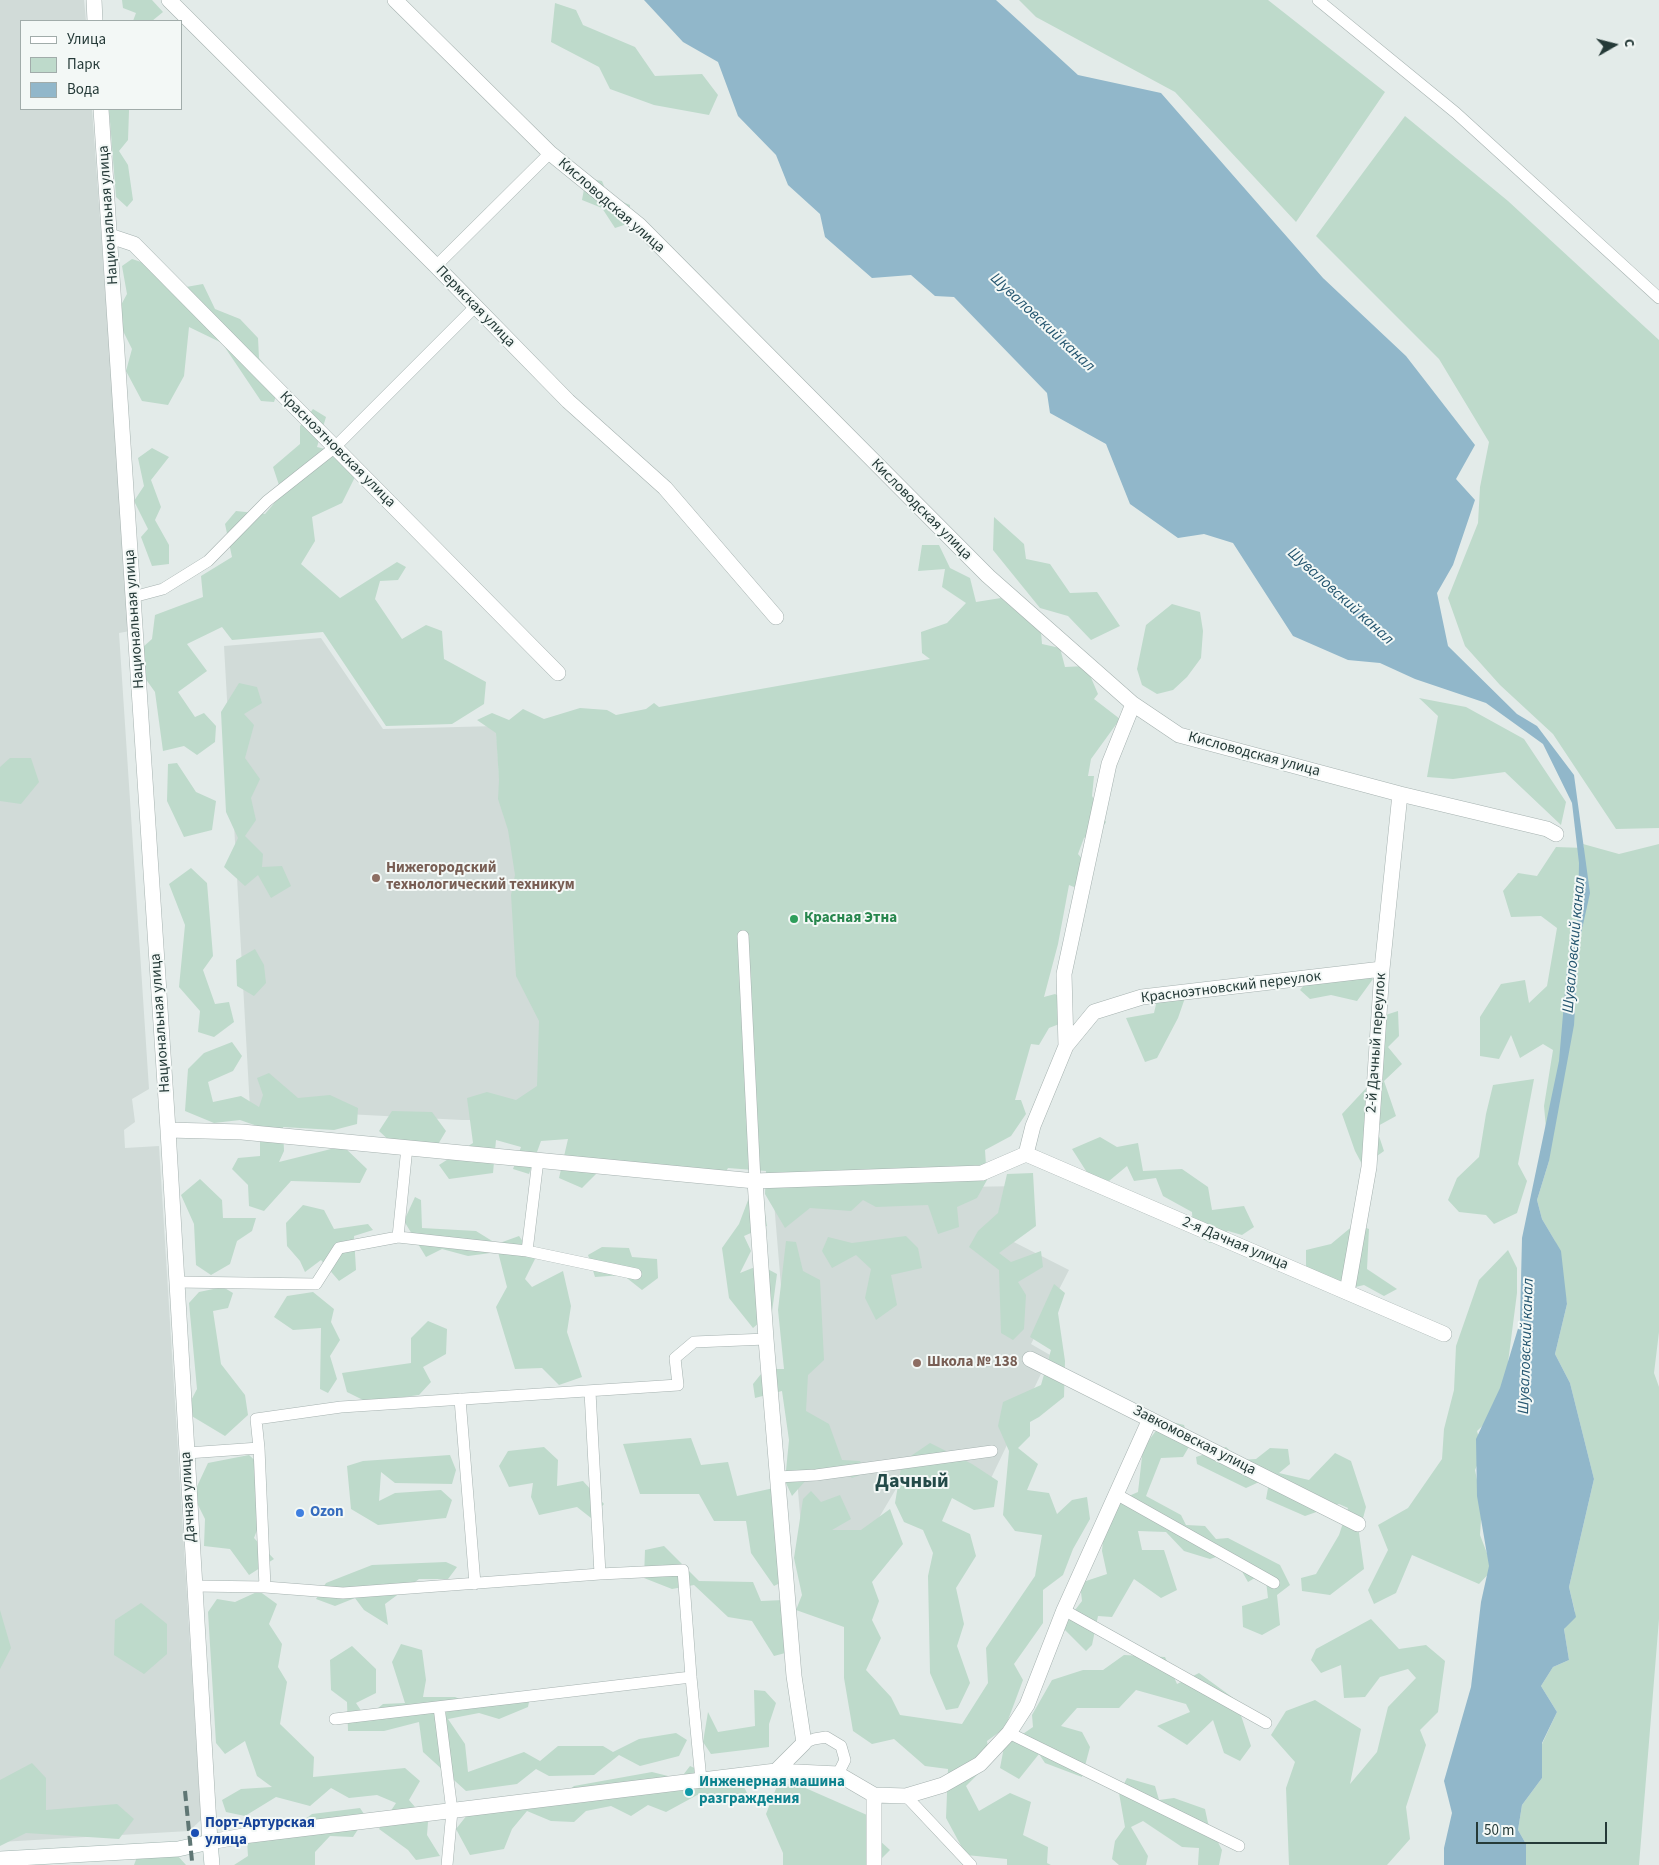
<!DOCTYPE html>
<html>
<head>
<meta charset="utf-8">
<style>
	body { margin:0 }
	#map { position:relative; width:1659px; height:1865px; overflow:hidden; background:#e3ebe9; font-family:"Source Sans 3",sans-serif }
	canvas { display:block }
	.legend { position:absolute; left:20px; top:20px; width:162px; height:90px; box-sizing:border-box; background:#f3f8f6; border:1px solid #a1acaa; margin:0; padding:6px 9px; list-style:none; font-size:15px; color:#253a38 }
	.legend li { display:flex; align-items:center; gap:10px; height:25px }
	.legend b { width:25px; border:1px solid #a1acaa }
	.north { position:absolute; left:1589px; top:20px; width:50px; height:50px; -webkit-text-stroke:4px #f3f8f6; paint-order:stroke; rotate:82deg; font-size:14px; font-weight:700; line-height:20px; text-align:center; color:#253a38 }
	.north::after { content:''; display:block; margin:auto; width:18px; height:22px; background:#253a38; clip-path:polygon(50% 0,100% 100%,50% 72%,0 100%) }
	.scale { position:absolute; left:1476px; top:1822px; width:131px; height:22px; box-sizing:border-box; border:2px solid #253a38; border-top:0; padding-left:6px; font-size:15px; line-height:18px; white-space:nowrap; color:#253a38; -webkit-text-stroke:4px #f3f8f6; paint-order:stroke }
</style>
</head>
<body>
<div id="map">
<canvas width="1659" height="1865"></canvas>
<ul class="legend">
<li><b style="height:6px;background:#fff"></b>Улица</li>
<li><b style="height:14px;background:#bedacb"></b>Парк</li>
<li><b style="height:14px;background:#91b7ca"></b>Вода</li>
</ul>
<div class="north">С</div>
<div class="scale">50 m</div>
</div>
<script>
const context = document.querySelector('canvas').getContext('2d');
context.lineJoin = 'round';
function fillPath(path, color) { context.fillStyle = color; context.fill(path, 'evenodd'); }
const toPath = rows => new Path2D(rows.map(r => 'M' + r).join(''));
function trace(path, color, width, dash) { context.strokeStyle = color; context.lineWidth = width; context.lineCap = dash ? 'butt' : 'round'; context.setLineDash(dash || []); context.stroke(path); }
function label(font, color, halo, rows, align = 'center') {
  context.font = font + ' "Source Sans 3",sans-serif'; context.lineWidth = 4; context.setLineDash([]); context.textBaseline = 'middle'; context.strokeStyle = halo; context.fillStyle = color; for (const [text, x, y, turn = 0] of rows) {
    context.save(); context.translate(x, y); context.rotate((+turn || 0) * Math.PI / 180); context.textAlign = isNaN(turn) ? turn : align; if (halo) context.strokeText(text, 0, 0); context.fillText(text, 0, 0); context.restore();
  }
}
fillPath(toPath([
	[0,0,84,0,86,21,21,21,21,109,92,109,130,631,119,633,149,1089,132,1099,135,1122,124,1130,125,1148,159,1146,201,1820,189,1831,0,1842],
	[321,638,383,729,496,726,499,776,562,1120,462,1120,250,1109,224,646],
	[1023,1186,1000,1235,1069,1270,1031,1344,1050,1355,983,1495,913,1460,867,1538,802,1539,773,1190]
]), '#d1dbd8');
fillPath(toPath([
	[122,0,152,0,163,12,152,21,133,21,136,13,123,8],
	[1019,0,1268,0,1385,92,1296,222,1175,92,1036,17],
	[555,3,576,10,583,25,635,47,655,76,702,74,718,95,709,115,654,105,610,89,599,67,551,42],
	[109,109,129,109,129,111,128,140,119,151,128,165,133,200,127,207,116,197],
	[1405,116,1508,201,1659,340,1659,828,1616,829,1553,734,1500,685,1465,646,1448,598,1478,523,1480,487,1489,442,1439,359,1316,236],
	[586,178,602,181,608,196,630,205,630,223,615,228,602,208,582,200],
	[132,259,172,272,186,287,203,284,215,309,240,319,258,338,259,358,280,384,274,402,261,401,222,343,189,327,184,376,168,405,142,401,126,371,132,349,122,329,121,305,127,294,122,266],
	[313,409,326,417,317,447,350,455,360,467,342,503,312,517,315,541,301,564,340,598,397,562,406,567,398,580,380,581,375,599,402,639,426,625,442,631,444,659,486,682,484,704,452,724,386,726,323,632,232,640,222,627,187,644,207,671,178,692,195,717,204,713,216,726,215,742,197,755,184,746,163,751,155,692,145,678,143,647,152,639,155,615,203,597,201,576,232,557,225,524,236,511,265,514,282,494,273,467,300,444,300,426],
	[152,448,169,457,151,480,161,507,155,520,169,545,169,564,152,566,141,537,148,529,134,501,144,486,138,458],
	[994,517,1024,544,1026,559,1050,564,1070,593,1097,592,1120,626,1091,640,1068,616,1040,608,993,550],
	[922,545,939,545,950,568,970,578,976,602,1001,598,1041,632,1042,644,1060,648,1065,667,1086,666,1098,694,1094,699,1120,719,1091,759,1088,776,1094,776,1092,796,1106,822,1100,831,1084,838,1078,854,1091,869,1090,877,1074,887,1069,885,1058,944,1044,997,1055,994,1070,1002,1072,1019,1049,1028,1039,1045,1031,1044,1015,1100,1021,1100,1026,1114,1011,1136,985,1150,987,1180,977,1198,957,1207,959,1227,938,1234,928,1205,876,1207,863,1200,851,1211,810,1208,785,1228,765,1194,766,1171,728,1168,719,1184,606,1164,582,1188,559,1178,568,1139,541,1141,529,1174,513,1169,521,1147,496,1140,493,1173,449,1179,439,1165,473,1143,467,1098,487,1092,516,1100,537,1086,539,1021,516,976,511,895,515,875,508,830,498,799,499,780,496,733,477,720,492,713,509,720,523,709,544,719,580,708,607,710,616,715,646,709,654,703,659,707,930,659,922,653,921,632,947,623,966,603,942,587,945,569,918,571],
	[1172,604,1200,612,1203,631,1201,658,1187,677,1173,690,1157,694,1142,685,1137,669,1146,625],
	[239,683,257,687,262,703,244,714,254,725,245,758,260,779,251,798,256,820,245,836,263,854,262,867,282,866,291,886,271,898,258,875,245,886,224,867,238,838,226,812,221,712],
	[1419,698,1466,707,1524,739,1566,802,1561,825,1505,772,1453,779,1427,777,1438,716],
	[10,758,31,758,39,782,21,804,0,801,0,767],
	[177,763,196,792,216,801,212,830,184,837,167,801,168,764],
	[1583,844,1619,854,1659,844,1659,1332,1654,1373,1659,1387,1659,1619,1639,1865,1526,1865,1526,1844,1518,1830,1522,1805,1542,1778,1542,1744,1557,1712,1541,1686,1553,1667,1569,1660,1564,1629,1575,1612,1569,1587,1594,1479,1570,1383,1555,1354,1567,1304,1555,1241,1542,1219,1537,1200,1549,1161,1544,1106,1553,1050,1543,1044,1520,1058,1511,1035,1499,1059,1480,1056,1480,1017,1501,984,1525,980,1529,1003,1547,986,1557,928,1541,916,1511,917,1503,891,1518,873,1537,876,1556,847,1584,848],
	[191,868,207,883,213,956,203,970,215,1004,229,1002,234,1022,214,1037,198,1032,200,1011,179,987,185,925,169,884],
	[255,949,264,965,266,983,254,996,237,986,236,960],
	[1353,965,1373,979,1357,1001,1331,995,1310,999,1300,990,1317,969],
	[1181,986,1186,995,1178,1018,1157,1058,1145,1062,1126,1018,1154,1013,1160,987],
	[1398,1011,1399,1036,1388,1047,1402,1064,1384,1081,1396,1116,1376,1127,1384,1151,1363,1166,1355,1151,1342,1114,1369,1085,1373,1019],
	[232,1042,242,1056,233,1071,208,1082,213,1102,241,1096,259,1107,263,1095,257,1078,269,1073,298,1098,330,1095,358,1108,357,1124,334,1130,283,1127,284,1151,279,1162,343,1146,367,1169,360,1183,291,1181,264,1211,249,1206,248,1185,232,1169,238,1158,260,1156,260,1127,240,1120,214,1123,185,1111,188,1069,204,1053],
	[1534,1079,1518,1164,1527,1181,1517,1213,1494,1224,1486,1215,1459,1212,1448,1200,1457,1178,1479,1157,1486,1114,1493,1085],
	[392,1111,432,1112,446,1131,437,1146,392,1143,379,1131],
	[1100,1137,1117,1147,1138,1143,1143,1171,1182,1169,1208,1187,1212,1210,1244,1206,1254,1227,1242,1235,1228,1231,1210,1243,1193,1233,1192,1212,1163,1196,1156,1178,1134,1181,1127,1166,1109,1181,1088,1174,1072,1149],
	[1033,1173,1036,1226,999,1253,1011,1262,1041,1251,1043,1267,1018,1282,1026,1295,1024,1329,1013,1340,1001,1333,999,1270,969,1247,978,1231,998,1213,1007,1174],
	[200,1179,222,1200,223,1218,256,1218,252,1231,237,1241,230,1264,211,1275,196,1265,194,1224,181,1195],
	[750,1195,762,1197,767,1226,744,1236,751,1251,740,1273,760,1265,777,1274,772,1312,753,1328,729,1298,722,1248,739,1224],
	[415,1197,421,1200,422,1228,476,1231,497,1244,519,1236,535,1259,525,1279,532,1287,563,1271,571,1306,567,1332,582,1377,559,1385,542,1368,515,1369,496,1307,507,1287,498,1252,468,1256,442,1249,426,1257,404,1221],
	[303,1205,324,1210,334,1229,368,1224,373,1230,354,1236,356,1270,339,1281,321,1260,305,1272,300,1261,287,1246,286,1223],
	[1355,1224,1369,1229,1367,1269,1397,1289,1384,1296,1364,1285,1343,1290,1306,1277,1306,1250,1331,1244],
	[906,1236,918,1248,922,1268,891,1275,897,1305,876,1320,865,1298,871,1269,856,1255,832,1268,822,1251,828,1237,852,1243],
	[786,1241,796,1242,803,1271,820,1280,824,1360,808,1375,806,1411,829,1424,842,1460,860,1461,865,1473,852,1478,842,1468,814,1471,792,1496,785,1481,789,1440,782,1391,755,1398,753,1384,765,1369,784,1369,778,1310],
	[602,1247,629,1248,632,1257,657,1259,658,1278,642,1290,623,1275,595,1277,588,1255],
	[1508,1250,1517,1268,1517,1293,1506,1378,1495,1414,1477,1431,1483,1453,1475,1470,1482,1504,1480,1535,1493,1569,1479,1584,1412,1555,1396,1593,1374,1604,1368,1590,1388,1550,1378,1525,1408,1508,1442,1459,1444,1429,1454,1390,1456,1346,1479,1280],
	[1054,1284,1065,1293,1058,1313,1065,1361,1064,1397,1039,1417,1030,1422,1030,1436,1018,1448,1038,1464,1027,1490,1049,1493,1057,1514,1072,1500,1087,1497,1090,1519,1073,1549,1063,1575,1043,1590,1043,1623,1014,1664,1023,1680,1005,1728,987,1741,990,1762,966,1786,979,1811,1010,1793,1031,1802,1023,1835,1048,1847,1047,1863,1051,1865,1007,1865,1007,1859,966,1855,946,1818,948,1769,925,1766,894,1739,872,1744,853,1731,844,1678,844,1627,796,1610,802,1595,794,1558,803,1499,811,1491,821,1502,840,1495,851,1519,832,1530,861,1530,890,1509,903,1544,872,1582,879,1601,872,1620,881,1638,866,1670,891,1697,900,1715,962,1724,988,1683,986,1648,1035,1576,1042,1535,1015,1531,1003,1515,1009,1451,998,1426,1003,1402,1041,1385,1051,1350,1030,1337],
	[223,1287,233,1293,228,1308,213,1311,221,1364,245,1395,248,1415,225,1436,185,1412,197,1389,189,1303,199,1292],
	[313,1292,334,1309,331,1322,340,1340,330,1356,337,1379,328,1393,320,1389,321,1328,293,1330,274,1317,287,1296],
	[428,1321,447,1329,446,1354,423,1367,431,1382,419,1395,367,1402,347,1392,342,1373,411,1363,411,1338],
	[1164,1420,1184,1425,1190,1445,1183,1457,1161,1458,1146,1496,1181,1515,1186,1525,1205,1526,1216,1539,1228,1538,1280,1565,1290,1585,1277,1595,1280,1625,1262,1635,1243,1627,1242,1606,1268,1598,1265,1572,1248,1582,1231,1552,1210,1559,1184,1551,1166,1532,1138,1531,1142,1550,1164,1550,1177,1590,1161,1598,1134,1579,1112,1617,1098,1616,1092,1645,1086,1651,1062,1627,1082,1601,1080,1583,1107,1574,1102,1551,1106,1506,1138,1492,1143,1448],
	[691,1438,701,1465,728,1462,737,1496,774,1488,784,1581,774,1586,751,1553,746,1521,714,1521,699,1494,640,1494,623,1444],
	[930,1443,972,1464,998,1481,994,1507,974,1510,952,1498,942,1521,970,1534,976,1556,956,1588,964,1624,957,1646,970,1683,958,1708,946,1710,930,1673,928,1576,933,1553,923,1530,904,1522,895,1503,902,1462],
	[544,1447,558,1460,557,1486,583,1481,604,1504,591,1518,577,1507,539,1515,531,1497,533,1483,509,1487,499,1466,508,1451],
	[1226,1447,1240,1460,1256,1459,1270,1448,1288,1449,1290,1464,1279,1473,1309,1480,1335,1453,1351,1461,1366,1507,1359,1533,1364,1569,1330,1595,1302,1591,1301,1578,1316,1574,1339,1535,1348,1508,1339,1504,1305,1516,1266,1499,1270,1477,1246,1488,1197,1464,1196,1457],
	[249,1455,264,1469,267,1504,254,1538,274,1559,249,1575,230,1549,204,1546,205,1519,193,1495,208,1463],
	[450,1455,456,1470,452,1484,395,1483,381,1472,379,1501,395,1493,441,1490,452,1500,446,1518,378,1525,351,1509,347,1466,363,1461],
	[664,1546,699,1581,753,1582,761,1601,784,1600,789,1652,774,1656,752,1621,728,1617,694,1585,672,1589,644,1578,645,1550],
	[446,1562,457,1567,448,1579,419,1579,385,1604,388,1625,364,1610,355,1598,335,1606,316,1599,326,1583,372,1565],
	[259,1591,277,1604,269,1624,282,1644,278,1667,287,1682,280,1724,314,1757,313,1777,405,1768,420,1781,409,1800,428,1822,427,1835,440,1856,416,1860,408,1850,379,1829,396,1803,377,1795,349,1798,331,1788,310,1806,276,1797,245,1816,226,1812,222,1800,241,1789,272,1787,257,1776,245,1741,225,1754,216,1743,208,1612,217,1599,235,1602],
	[141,1603,167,1624,167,1654,144,1674,114,1655,115,1620],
	[0,1610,11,1648,0,1669],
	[1371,1619,1399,1649,1426,1645,1445,1661,1438,1712,1420,1730,1426,1745,1406,1807,1410,1839,1387,1865,1289,1865,1286,1788,1295,1762,1271,1735,1286,1711,1315,1700,1361,1729,1350,1784,1377,1752,1388,1707,1416,1678,1408,1669,1380,1677,1365,1697,1344,1698,1341,1665,1321,1673,1311,1660,1316,1649],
	[401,1644,422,1650,426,1680,423,1697,455,1697,480,1708,491,1694,529,1702,528,1707,499,1719,479,1713,448,1719,465,1744,468,1772,524,1752,540,1761,558,1746,603,1746,613,1752,639,1739,676,1733,687,1740,679,1756,640,1766,619,1755,594,1775,549,1776,536,1769,517,1784,466,1791,423,1752,419,1722,384,1731,348,1731,347,1702,331,1690,330,1660,352,1646,376,1669,376,1693,356,1703,366,1718,383,1704,405,1703,392,1662],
	[1124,1655,1165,1657,1177,1684,1199,1673,1236,1700,1251,1746,1240,1761,1224,1753,1213,1720,1187,1745,1157,1726,1190,1712,1186,1704,1136,1690,1119,1708,1077,1708,1061,1726,1082,1732,1090,1747,1082,1777,1045,1763,1039,1754,1019,1779,1000,1768,1004,1747,1033,1727,1032,1715,1052,1680,1083,1670,1103,1670],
	[754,1690,765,1691,776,1703,769,1724,769,1747,711,1754,703,1742,708,1712,718,1732,755,1726],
	[32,1763,46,1778,46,1810,117,1804,134,1819,119,1839,26,1833,0,1846,0,1780],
	[690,1766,710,1775,746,1769,743,1785,748,1795,733,1804,699,1794,666,1812,648,1805,631,1816,611,1806,586,1811,574,1822,551,1821,527,1811,512,1829,504,1849,470,1855,456,1829,475,1805,556,1801,574,1786,652,1772,680,1779],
	[1127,1778,1155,1786,1159,1800,1174,1798,1205,1809,1208,1823,1222,1850,1219,1865,1198,1865,1199,1848,1182,1847,1143,1821,1131,1827,1148,1856,1146,1865,1119,1865,1112,1859,1115,1841,1125,1827,1119,1793],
	[794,1783,867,1815,869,1831,890,1850,875,1865,783,1865,783,1853,766,1814,777,1786],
	[360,1808,366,1817,353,1837,330,1836,315,1852,315,1865,234,1865,248,1856,247,1841,281,1818,296,1826,312,1814],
	[168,1845,186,1865,134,1865,140,1849]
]), '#bedacb');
fillPath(toPath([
	[644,0,996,0,1078,75,1161,93,1323,278,1406,356,1475,445,1456,479,1475,500,1453,565,1437,593,1448,646,1517,714,1537,726,1574,775,1590,893,1579,943,1574,1025,1549,1161,1537,1200,1542,1219,1561,1251,1567,1304,1555,1354,1570,1383,1594,1479,1569,1587,1576,1617,1564,1629,1569,1660,1553,1667,1541,1686,1557,1712,1542,1743,1542,1778,1522,1805,1518,1830,1526,1844,1526,1865,1444,1865,1444,1848,1452,1813,1444,1781,1471,1687,1481,1602,1489,1566,1477,1496,1476,1439,1500,1388,1520,1322,1522,1238,1559,1061,1567,968,1578,917,1579,863,1572,803,1543,744,1486,703,1415,679,1380,663,1348,660,1293,636,1233,543,1204,534,1178,538,1130,504,1106,444,1050,413,1047,393,954,297,935,296,911,275,872,278,825,237,820,214,788,185,776,155,738,116,718,62,683,42]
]), '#91b7ca');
const lane = toPath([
	[1318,0,1456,113,1659,298],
	[436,266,550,153],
	[133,597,163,589,208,561,267,501,334,448,475,307],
	[743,936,755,1181],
	[398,1237,407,1147],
	[527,1251,538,1160],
	[177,1282,316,1284,339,1248,398,1237,527,1251,636,1274],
	[590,1392,600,1574],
	[460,1399,475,1584],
	[187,1453,259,1448],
	[778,1477,816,1475,992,1451],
	[1116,1494,1274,1583],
	[195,1586,265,1587,343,1593,600,1574,683,1570,691,1677,701,1780],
	[265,1587,259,1448,256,1419,341,1407,678,1385,675,1358,694,1342,766,1339],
	[1064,1610,1266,1723],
	[439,1707,452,1811,447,1865],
	[335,1719,691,1677],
	[1009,1733,1239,1846],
	[804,1743,814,1739,826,1737,841,1746,845,1760,838,1774],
	[906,1796,971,1865]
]);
const street = toPath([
	[94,0,95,21],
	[169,0,436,266,568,401,665,488,776,617],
	[395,0,550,153,639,225,988,576,1133,704,1179,735,1400,794,1547,829,1556,834],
	[101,109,168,1130,210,1842,243,1836,776,1771,838,1774,874,1795,906,1796,943,1785,980,1764,1009,1733,1027,1705,1064,1610,1150,1419],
	[110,236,134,244,558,673],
	[1066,1046,1094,1012,1142,997,1382,969],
	[168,1130,242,1132,755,1181,982,1173,1026,1154],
	[1026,1154,1033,1126,1066,1046,1064,974,1109,764,1133,704],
	[1026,1154,1444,1334],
	[755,1181,766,1339,794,1676,804,1743,776,1771],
	[1347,1292,1369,1167,1382,969,1400,794],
	[1030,1359,1358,1524],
	[874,1795,874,1865]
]);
const secondary = toPath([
	[0,1859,178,1849,210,1842,212,1865]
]);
trace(lane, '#a6b2b0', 12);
trace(street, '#a6b2b0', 16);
trace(secondary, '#a0b3af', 16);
trace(lane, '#fff', 11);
trace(street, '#fff', 15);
trace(secondary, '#fff', 15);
trace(toPath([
	[185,1791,192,1861]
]), '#5f7674', 4, [10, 5]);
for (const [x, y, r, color] of [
	[376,878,5,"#8d6e63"],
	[794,919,5,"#2e9e5b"],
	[917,1363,5,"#8d6e63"],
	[300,1513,5,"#3f7fe0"],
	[689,1792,5,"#0f9aa8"],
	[195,1833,5,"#1a4fb4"]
]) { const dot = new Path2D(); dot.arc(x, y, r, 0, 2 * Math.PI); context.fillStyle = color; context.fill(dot); trace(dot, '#f3f8f6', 2); }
label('15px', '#253a38', '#f3f8f6', [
	["Кисловодская улица",611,206,41],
	["Национальная улица",109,215,-94],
	["Пермская улица",475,307,46],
	["Красноэтновская улица",337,450,45],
	["Кисловодская улица",921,510,45],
	["Национальная улица",135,619,-94],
	["Кисловодская улица",1254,755,15],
	["Красноэтновский переулок",1231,988,-7],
	["Национальная улица",161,1023,-94],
	["2-й Дачный переулок",1377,1043,-86],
	["2-я Дачная улица",1235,1244,23],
	["Завкомовская улица",1194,1441,27],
	["Дачная улица",189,1497,-93]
]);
label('bold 15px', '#785e54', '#f3f8f6', [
	["Нижегородский",386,869],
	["технологический техникум",386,886],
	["Школа № 138",927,1363]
], 'left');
label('bold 15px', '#27864d', '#f3f8f6', [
	["Красная Этна",804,919]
], 'left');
label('bold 15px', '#366cbe', '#f3f8f6', [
	["Ozon",310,1513]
], 'left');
label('bold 15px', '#0d838f', '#f3f8f6', [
	["Инженерная машина",699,1783],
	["разграждения",699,1800]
], 'left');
label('bold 15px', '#164399', '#f3f8f6', [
	["Порт-Артурская",205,1824],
	["улица",205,1841]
], 'left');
label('italic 16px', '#255670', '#f3f8f6', [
	["Шуваловский канал",1042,323,43],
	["Шуваловский канал",1340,597,42],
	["Шуваловский канал",1575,945,-85],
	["Шуваловский канал",1527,1346,-88]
]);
label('bold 20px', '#234a48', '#f3f8f6', [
	["Дачный",912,1483]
]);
</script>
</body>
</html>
